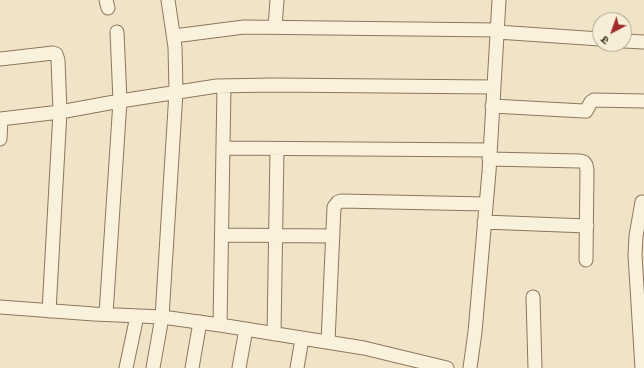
<!DOCTYPE html>
<html>
<head>
<meta charset="utf-8">
<style>
	body { margin:0 }
	#map { position:relative; width:644px; height:368px; overflow:hidden; background:#f0e4c8; font-family:Lora,"Noto Sans Devanagari",serif }
	canvas { display:block }
	.north { position:absolute; left:592px; top:12px; width:40px; height:40px; box-sizing:border-box; background:#f7eed8; border:1px solid #ada18e; border-radius:50%; rotate:221deg; font-size:11px; font-weight:700; line-height:16px; text-align:center; color:#3d2e20 }
	.north::after { content:''; display:block; margin:auto; width:14px; height:18px; background:#9e2a2b; clip-path:polygon(50% 0,100% 100%,50% 72%,0 100%) }
</style>
</head>
<body>
<div id="map">
<canvas width="644" height="368"></canvas>
<div class="north">उ</div>
</div>
<script>
const context = document.querySelector('canvas').getContext('2d');
context.lineJoin = 'round';
const toPath = rows => new Path2D(rows.map(r => 'M' + r).join(''));
function trace(path, color, width, dash) { context.strokeStyle = color; context.lineWidth = width; context.lineCap = dash ? 'butt' : 'round'; context.setLineDash(dash || []); context.stroke(path); }
const minor = toPath([
	[106,0,108,8],
	[275,27,277,0],
	[497,32,600,39],
	[174,36,244,27,497,30],
	[624,41,644,42],
	[0,59,53,53,56,54,58,60,60,112,49,311],
	[492,106,584,111,586,111,591,102,594,100,644,101],
	[0,119,60,112,120,101,217,86,273,85,494,87],
	[0,139,1,119],
	[223,148,490,150],
	[489,159,580,161,584,162,586,165,587,170,586,260],
	[642,202,636,236,635,255,642,368],
	[484,222,587,226],
	[222,235,333,236],
	[533,297,535,368],
	[0,307,94,314,162,317,220,325,364,348,447,368],
	[106,314,120,101,117,32],
	[220,325,224,86],
	[274,334,277,149],
	[328,342,334,207,338,202,341,201,486,204],
	[126,368,137,316],
	[153,368,162,317,176,92,175,47,168,0],
	[192,368,200,322],
	[239,368,246,329],
	[297,368,302,339],
	[470,368,475,332,489,172,499,0]
]);
trace(minor, '#8d765c', 15);
trace(minor, '#faf1dc', 13);
</script>
</body>
</html>
